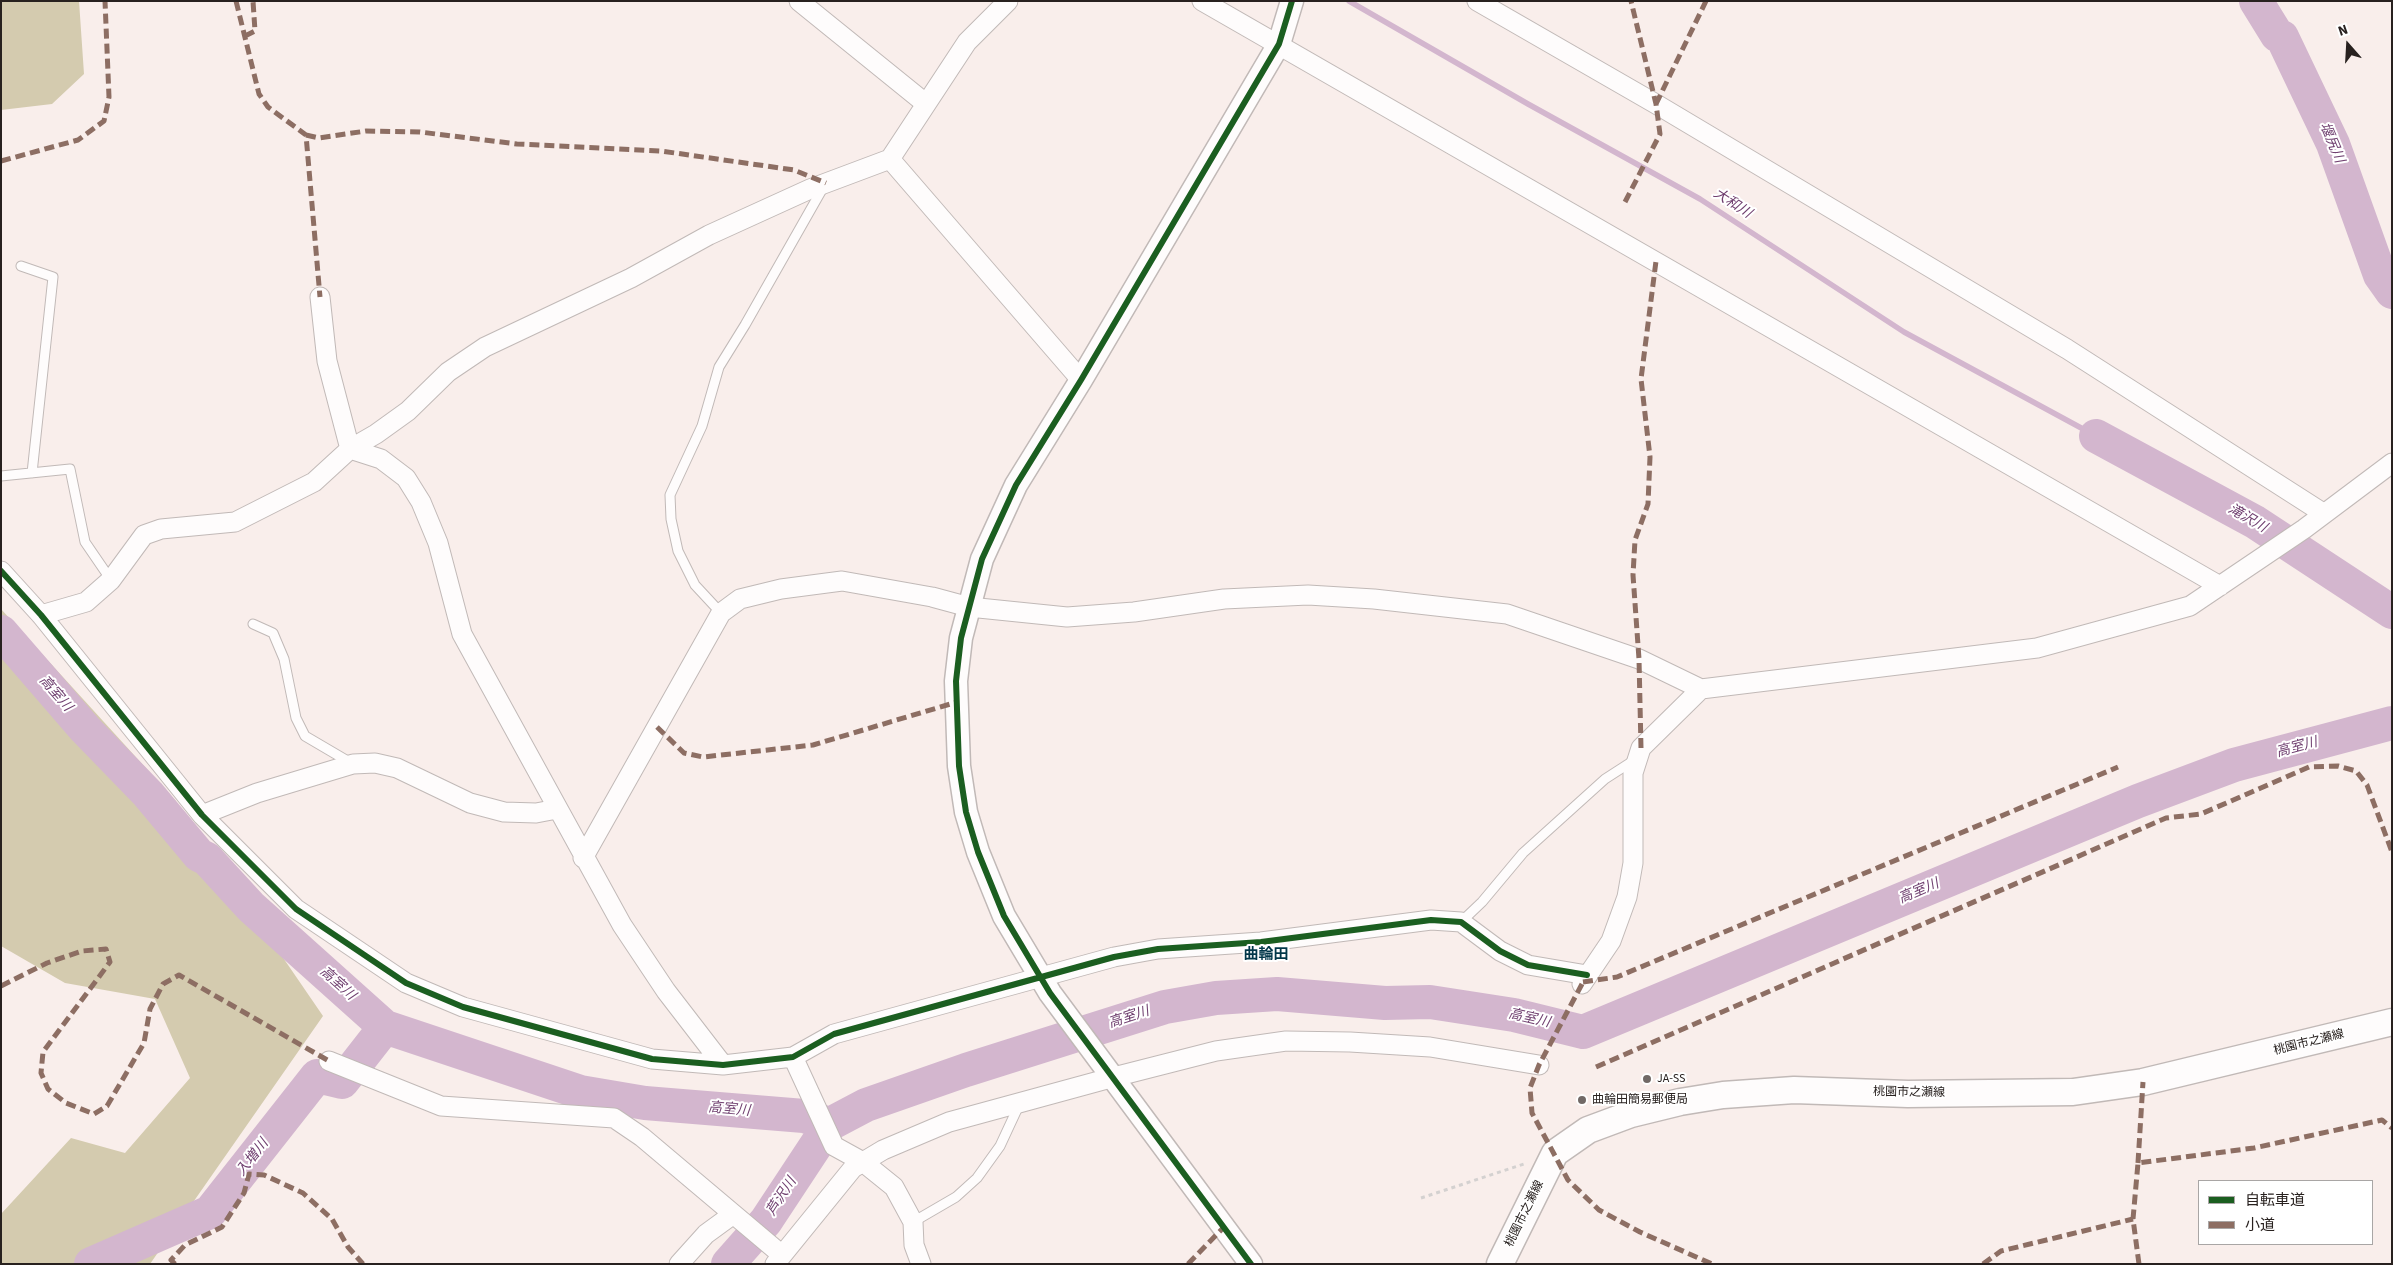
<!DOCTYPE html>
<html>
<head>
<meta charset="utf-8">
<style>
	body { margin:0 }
	#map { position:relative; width:2393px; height:1265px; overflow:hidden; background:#f9eeeb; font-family:"Source Sans 3","Noto Sans JP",sans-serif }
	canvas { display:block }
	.frame { position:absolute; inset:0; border:2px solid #28211f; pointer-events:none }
	.legend { position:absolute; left:2198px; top:1180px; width:175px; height:65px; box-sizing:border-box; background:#fff; border:1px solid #a9a6a5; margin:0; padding:6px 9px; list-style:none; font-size:15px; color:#28211f }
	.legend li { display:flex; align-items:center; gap:10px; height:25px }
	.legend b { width:25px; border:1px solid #a9a6a5 }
	.north { position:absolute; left:2323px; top:20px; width:50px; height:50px; -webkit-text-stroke:4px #fff; paint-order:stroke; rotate:341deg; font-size:14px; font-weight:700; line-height:20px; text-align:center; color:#28211f }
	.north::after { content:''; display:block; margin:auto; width:18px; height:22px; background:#28211f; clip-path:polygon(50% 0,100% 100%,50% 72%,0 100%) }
</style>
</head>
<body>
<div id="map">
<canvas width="2393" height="1265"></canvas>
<div class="frame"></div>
<ul class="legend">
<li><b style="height:6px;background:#1b5e20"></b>自転車道</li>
<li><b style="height:6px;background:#8d6e63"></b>小道</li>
</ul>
<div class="north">N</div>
</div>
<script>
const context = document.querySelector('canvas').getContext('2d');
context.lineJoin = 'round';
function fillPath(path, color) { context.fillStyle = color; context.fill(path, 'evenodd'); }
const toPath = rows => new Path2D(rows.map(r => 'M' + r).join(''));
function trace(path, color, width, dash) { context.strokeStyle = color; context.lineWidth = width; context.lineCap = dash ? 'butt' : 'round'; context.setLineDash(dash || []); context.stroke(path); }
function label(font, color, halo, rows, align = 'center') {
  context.font = font + ' "Source Sans 3","Noto Sans JP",sans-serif'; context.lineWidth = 4; context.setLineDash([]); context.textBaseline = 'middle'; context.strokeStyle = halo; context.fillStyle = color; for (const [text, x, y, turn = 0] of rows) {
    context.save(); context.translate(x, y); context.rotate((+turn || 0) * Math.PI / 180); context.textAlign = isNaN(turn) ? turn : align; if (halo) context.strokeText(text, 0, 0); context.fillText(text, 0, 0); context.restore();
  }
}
fillPath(toPath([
	[1,1,79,1,84,74,52,104,1,110],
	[1,609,175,800,323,1016,150,1264,1,1264,1,1214,71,1138,125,1153,190,1078,155,999,65,983,1,946]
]), '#d4cbaf');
trace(toPath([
	[1349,1,1528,104,1700,199,1904,332,2096,436]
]), '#d3b6ce', 5.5);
trace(toPath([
	[2256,1,2277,35,2282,37,2333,144,2380,275,2392,292],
	[2096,436,2255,522,2392,612],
	[1,632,85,729,148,794,199,855,207,859,251,907,385,1027,580,1092,645,1103,804,1116,830,1124,866,1105,966,1070,1165,1007,1216,998,1277,994,1385,1003,1430,1002,1514,1015,1583,1032,2138,801,2234,765,2392,723],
	[91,1264,210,1212,317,1076,342,1082,385,1027],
	[728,1264,766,1221,830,1124]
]), '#d3b6ce', 34);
const service = toPath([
	[21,266,53,277,32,473],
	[1,476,70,469,85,542,111,580],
	[721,613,695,585,678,551,671,519,670,495,702,426,719,367,745,325,824,186],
	[253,624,273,633,284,659,296,718,305,736,351,763],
	[1461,922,1482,902,1523,853,1605,779,1636,759],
	[913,1222,956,1197,977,1178,1000,1146,1020,1103]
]);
const minor = toPath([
	[799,1,925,103],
	[1202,1,2220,586],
	[1477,1,1656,104,2067,349,2323,513],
	[890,159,1081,380],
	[320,297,327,361,350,449,381,459,406,478,421,502,438,543,462,634,622,925,666,991,723,1065],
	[1,571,41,615,202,815,296,909,406,983,463,1007,652,1059,723,1065,793,1057,834,1034,1114,957,1158,949,1261,942,1431,920,1461,922,1500,951,1528,965,1587,975],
	[41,615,86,602,111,580,144,535,161,529,235,522,314,482,350,449,376,434,408,411,448,372,485,347,631,278,709,235,810,189,890,159,967,42,1008,1],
	[202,815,257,793,353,764,375,763,397,768,470,803,504,812,536,813,557,809],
	[583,858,721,613,740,599,781,589,842,581,932,597,969,607,1067,617,1134,612,1224,599,1308,595,1374,599,1507,614,1639,659,1701,689],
	[1582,984,1611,941,1627,897,1633,863,1633,773,1641,748,1701,689,2037,648,2190,606,2304,529,2392,463],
	[793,1057,834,1146,863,1162,894,1187,913,1222,914,1245,921,1264],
	[329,1061,441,1106,614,1118,642,1137,782,1255],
	[679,1264,706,1234,732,1215],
	[775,1264,853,1168,883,1150,949,1122,1114,1077,1216,1051,1286,1041,1350,1042,1430,1047,1539,1065]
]);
const tertiary = toPath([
	[1251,1264,1050,993,1004,916,978,852,966,812,959,766,956,681,961,638,982,559,1016,485,1081,380,1279,44,1292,1]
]);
const secondary = toPath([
	[1500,1264,1555,1153,1588,1130,1631,1114,1680,1102,1723,1095,1794,1090,1908,1094,2073,1092,2143,1082,2392,1022]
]);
trace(service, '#c1b9b7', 11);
trace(minor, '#c1b9b7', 21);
trace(tertiary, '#c1b9b7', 25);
trace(secondary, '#c1b9b7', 29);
trace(toPath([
	[1421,1198,1524,1164]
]), '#d4d1d0', 3, [4, 4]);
trace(service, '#fefcfc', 9);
trace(minor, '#fefcfc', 19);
trace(tertiary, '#fefcfc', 22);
trace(secondary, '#fefcfc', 26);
trace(toPath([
	[236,1,259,94,268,107,306,135,320,297],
	[245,36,255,31,253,1],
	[1656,104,1706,1],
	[306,135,319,138,366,131,420,132,517,144,661,151,794,170,826,183],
	[1,161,78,140,104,121,109,97,105,1],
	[1625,202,1660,134,1656,104,1631,1],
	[657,727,684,753,703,757,813,745,957,702],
	[1641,748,1639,659,1633,575,1635,540,1648,504,1650,457,1641,379,1656,261],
	[1583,982,1617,977,2118,767],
	[1582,984,1539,1065,1530,1088,1532,1113,1568,1180,1599,1210,1640,1232,1712,1264],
	[1,986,47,963,82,951,106,949,110,962,43,1052,41,1073,48,1089,66,1103,94,1114,107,1106,144,1043,150,1009,163,984,179,975,329,1061],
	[1596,1067,2166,818,2201,814,2309,767,2338,766,2356,771,2367,785,2392,852],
	[2138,1163,2143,1082],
	[175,1264,171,1260,185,1245,222,1227,244,1193,249,1174,264,1175,303,1193,332,1219,348,1247,363,1264],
	[1188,1264,1224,1227],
	[1983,1264,2001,1251,2133,1219],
	[2139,1264,2133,1219,2138,1163,2254,1148,2382,1120,2392,1128]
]), '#8d6e63', 5, [10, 5]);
trace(toPath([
	[1,571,41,615,202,815,296,909,406,983,463,1007,652,1059,723,1065,793,1057,834,1034,1114,957,1158,949,1261,942,1431,920,1461,922,1500,951,1528,965,1587,975],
	[1251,1264,1050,993,1004,916,978,852,966,812,959,766,956,681,961,638,982,559,1016,485,1081,380,1279,44,1292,1]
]), '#1b5e20', 6);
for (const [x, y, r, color] of [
	[1647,1079,5,"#716966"],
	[1582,1100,5,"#716966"]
]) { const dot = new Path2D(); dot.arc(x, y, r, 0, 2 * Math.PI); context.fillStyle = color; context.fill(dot); trace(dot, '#fff', 2); }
label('12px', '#28211f', '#fff', [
	["桃園市之瀬線",2309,1043,-14],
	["桃園市之瀬線",1909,1093,1],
	["桃園市之瀬線",1525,1214,-64]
]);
label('12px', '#28211f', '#fff', [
	["JA-SS",1657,1079],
	["曲輪田簡易郵便局",1592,1100]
], 'left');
label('italic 14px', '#704070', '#fff', [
	["堰尻川",2331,143,67],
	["大和川",1732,204,33],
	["滝沢川",2247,519,30],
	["高室川",55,694,49],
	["高室川",2297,748,-15],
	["高室川",1919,892,-23],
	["高室川",337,984,42],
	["高室川",1129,1018,-18],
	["高室川",1529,1019,13],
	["高室川",729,1110,5],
	["入増川",253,1158,-52],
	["芦沢川",782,1197,-57]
]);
label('bold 15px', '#013749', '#fff', [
	["曲輪田",1266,956]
]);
</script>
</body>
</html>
